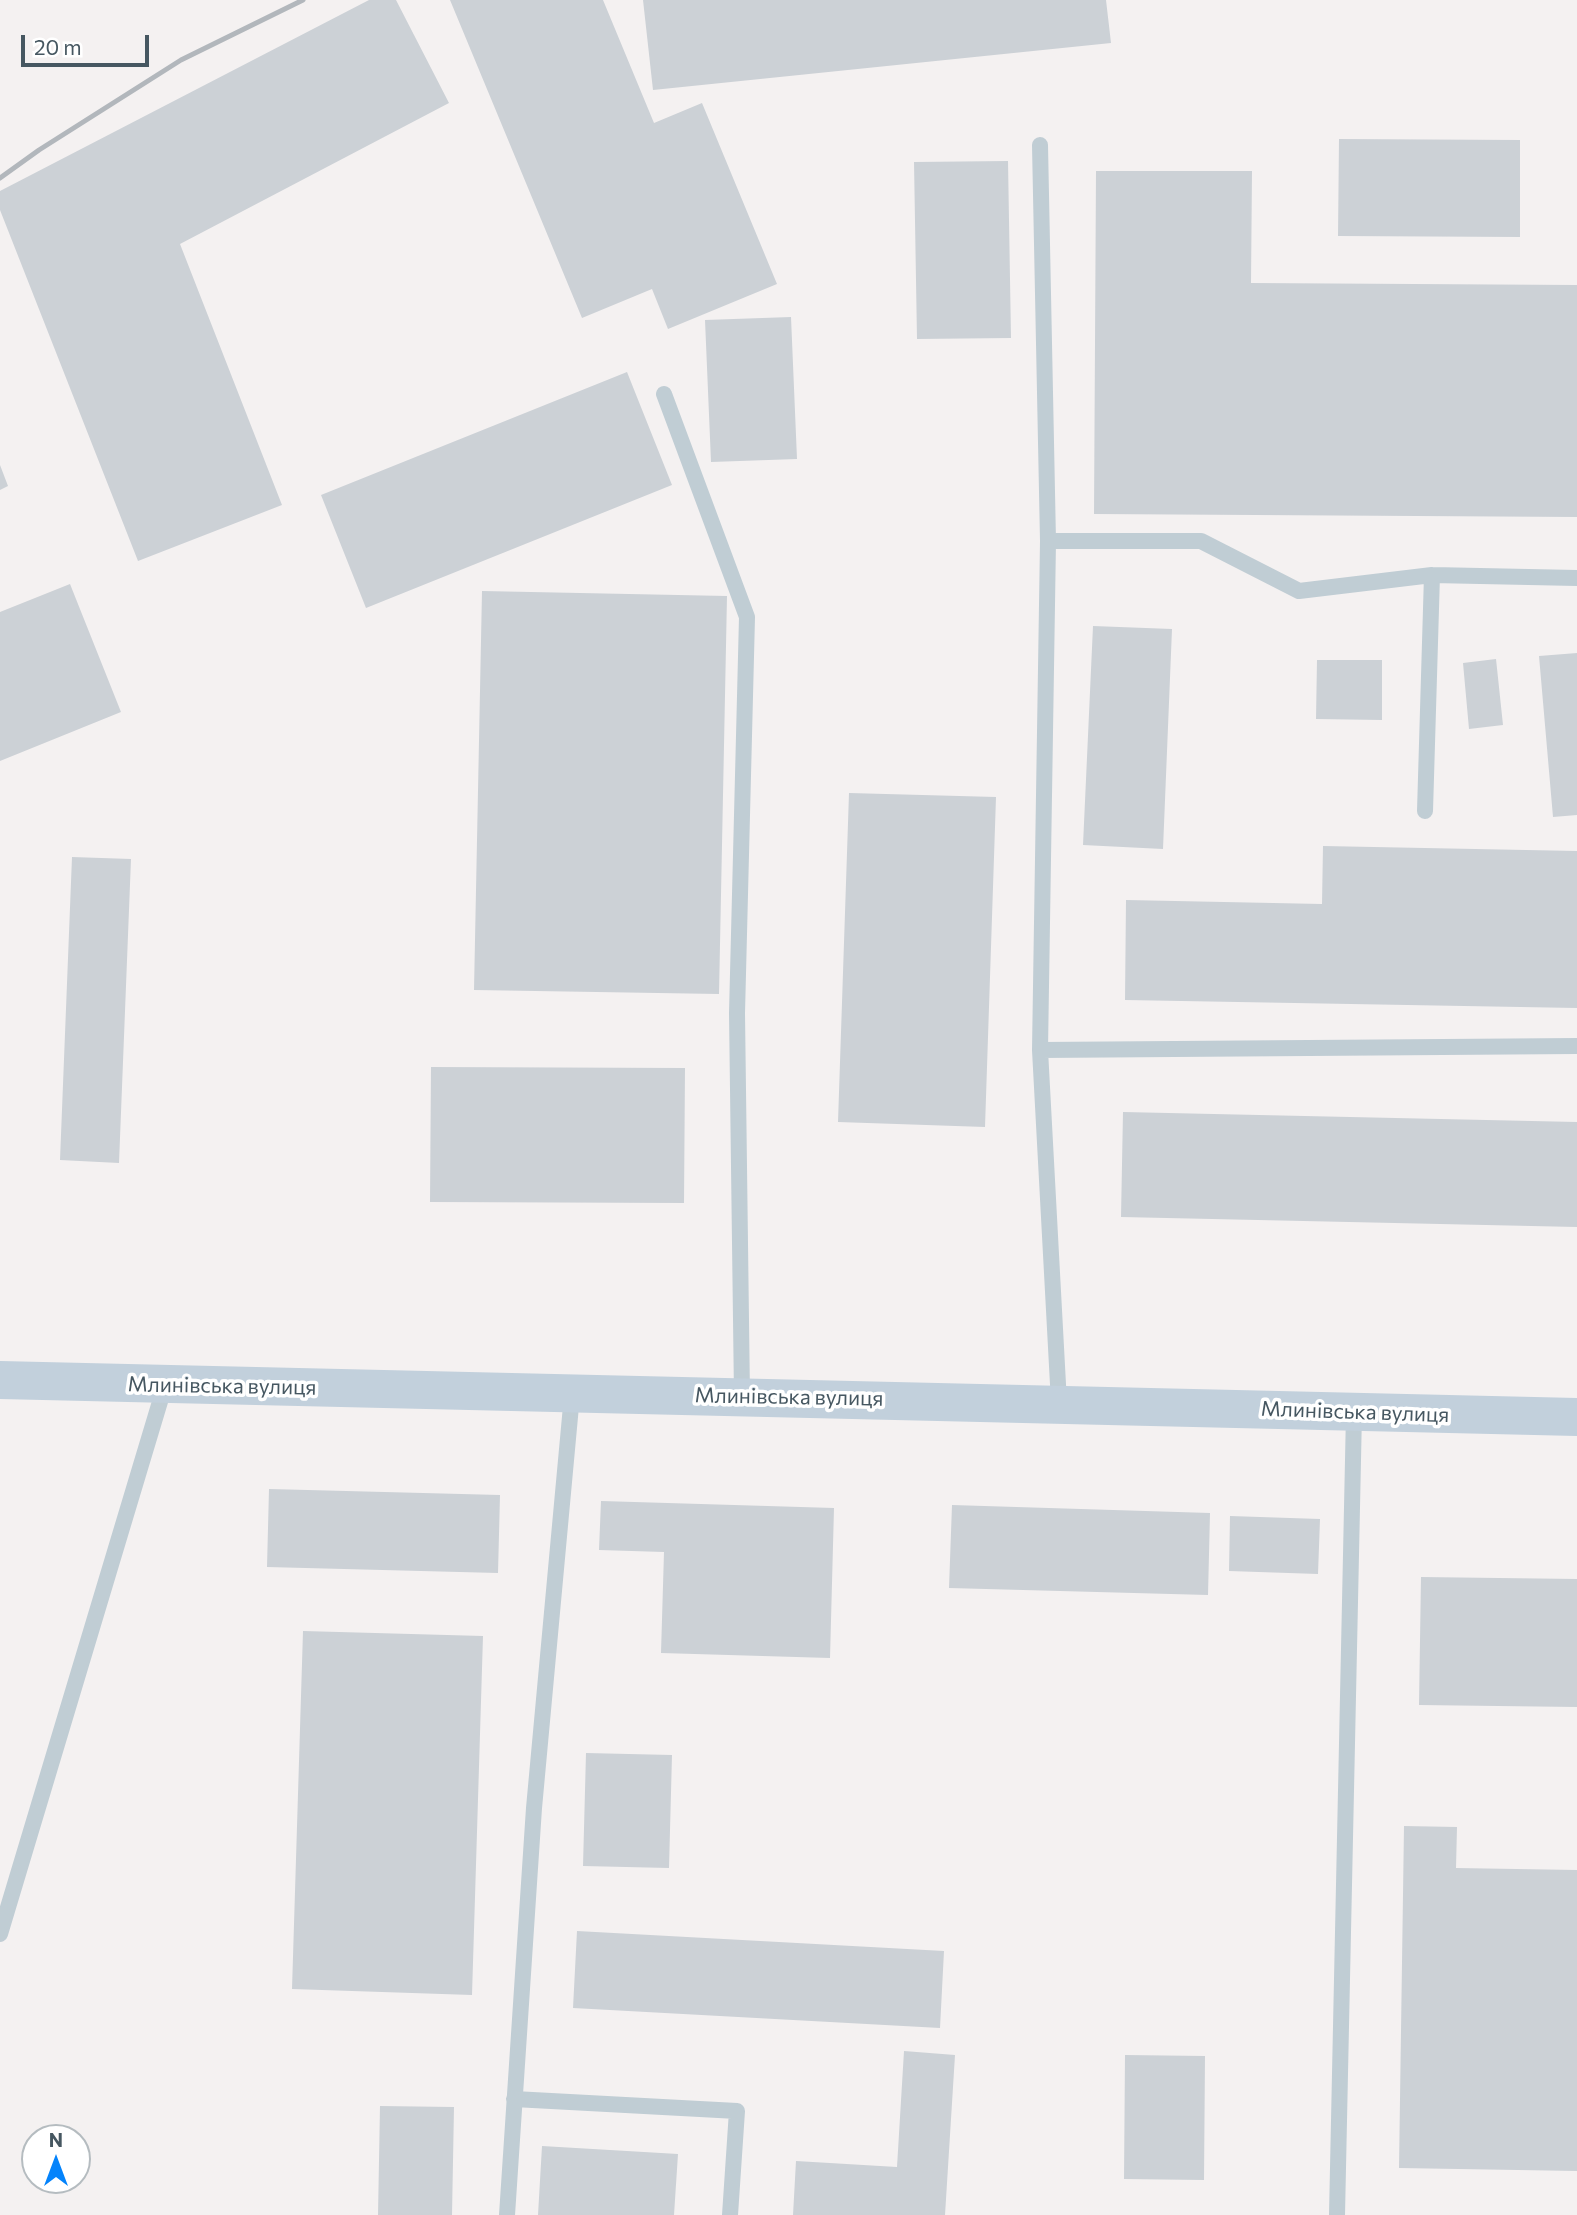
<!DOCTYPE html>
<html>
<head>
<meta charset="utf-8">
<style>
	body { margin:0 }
	#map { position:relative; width:1577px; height:2215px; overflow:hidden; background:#f4f1f1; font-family:Commissioner,sans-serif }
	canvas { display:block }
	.north { position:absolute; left:21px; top:2124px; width:70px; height:70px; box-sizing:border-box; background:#fff; border:2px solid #b5bcc0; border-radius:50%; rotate:0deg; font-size:19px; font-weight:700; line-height:28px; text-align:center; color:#465761 }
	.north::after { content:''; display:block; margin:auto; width:24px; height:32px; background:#0483fb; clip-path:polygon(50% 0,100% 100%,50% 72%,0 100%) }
	.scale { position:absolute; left:21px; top:35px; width:128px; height:32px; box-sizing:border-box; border:4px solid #465761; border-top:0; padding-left:9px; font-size:21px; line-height:24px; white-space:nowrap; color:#465761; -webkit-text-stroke:5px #fff; paint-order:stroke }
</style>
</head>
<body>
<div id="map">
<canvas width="1577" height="2215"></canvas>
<div class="north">N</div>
<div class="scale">20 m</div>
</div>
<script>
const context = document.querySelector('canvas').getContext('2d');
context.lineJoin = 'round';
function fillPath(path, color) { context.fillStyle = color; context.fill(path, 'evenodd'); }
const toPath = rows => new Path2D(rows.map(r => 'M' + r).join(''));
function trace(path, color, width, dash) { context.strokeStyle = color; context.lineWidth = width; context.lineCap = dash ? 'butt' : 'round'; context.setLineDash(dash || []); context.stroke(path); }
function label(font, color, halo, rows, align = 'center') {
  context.font = font + ' Commissioner,sans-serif'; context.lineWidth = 7; context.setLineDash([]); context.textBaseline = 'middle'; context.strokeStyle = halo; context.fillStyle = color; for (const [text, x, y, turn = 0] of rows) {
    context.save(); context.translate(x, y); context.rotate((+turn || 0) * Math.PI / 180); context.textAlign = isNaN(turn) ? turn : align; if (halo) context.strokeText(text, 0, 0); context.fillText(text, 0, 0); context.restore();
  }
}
fillPath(toPath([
	[369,0,396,0,449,103,180,244,282,505,138,561,0,210,0,191],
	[450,0,603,0,654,123,702,103,777,284,668,329,652,289,582,318],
	[643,0,1106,0,1111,43,653,90],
	[1339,139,1520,140,1520,237,1338,236],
	[1008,161,1011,338,917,339,914,162],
	[1096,171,1252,171,1251,283,1577,285,1577,517,1094,514],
	[791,317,797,459,711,462,705,320],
	[627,372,672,485,366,608,321,495],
	[0,465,8,486,0,490],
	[70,584,121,712,0,761,0,612],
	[482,591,727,596,719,994,474,990],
	[1093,626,1172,629,1163,849,1083,845],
	[1577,653,1577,815,1553,817,1539,656],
	[1496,659,1503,725,1469,729,1463,663],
	[1317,660,1382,660,1382,720,1316,719],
	[849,793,996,797,985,1127,838,1122],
	[1323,846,1577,851,1577,1008,1125,1000,1126,900,1322,904],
	[72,857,131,859,119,1163,60,1160],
	[431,1067,685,1068,684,1203,430,1202],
	[1123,1112,1577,1122,1577,1227,1121,1217],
	[269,1489,500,1495,498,1573,267,1567],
	[601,1501,834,1508,830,1658,661,1653,664,1552,599,1550],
	[952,1505,1210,1513,1208,1595,949,1588],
	[1230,1516,1320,1519,1318,1574,1229,1571],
	[1421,1577,1577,1579,1577,1707,1419,1705],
	[303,1631,483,1636,472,1995,292,1989],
	[586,1753,672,1755,669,1868,583,1866],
	[1404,1826,1457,1827,1456,1868,1577,1870,1577,2171,1399,2168],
	[577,1931,944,1951,940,2028,573,2008],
	[904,2051,955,2055,945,2215,793,2215,796,2161,897,2167],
	[1125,2055,1205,2056,1204,2180,1124,2179],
	[380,2106,454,2107,452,2215,378,2215],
	[542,2146,678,2154,674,2215,538,2215]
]), '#ccd1d6');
trace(toPath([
	[1040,145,1048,541,1040,1050,1059,1403],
	[664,394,747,617,737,1013,742,1396],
	[1048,541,1201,541,1299,591,1432,575,1577,578],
	[1425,811,1432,575],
	[1040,1050,1577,1046],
	[0,1934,165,1385],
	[514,2099,737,2111,730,2215],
	[507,2215,534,1808,572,1395],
	[1337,2215,1354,1413]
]), '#c0cdd4', 16);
trace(toPath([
	[0,1380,1577,1417]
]), '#c2d0dc', 38);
trace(toPath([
	[0,178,39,150,181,60,303,0]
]), '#b2b7bc', 5);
label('21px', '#465761', '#fff', [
	["Млинівська вулиця",222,1386,1],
	["Млинівська вулиця",789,1397,1],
	["Млинівська вулиця",1355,1412,2]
]);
</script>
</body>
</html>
